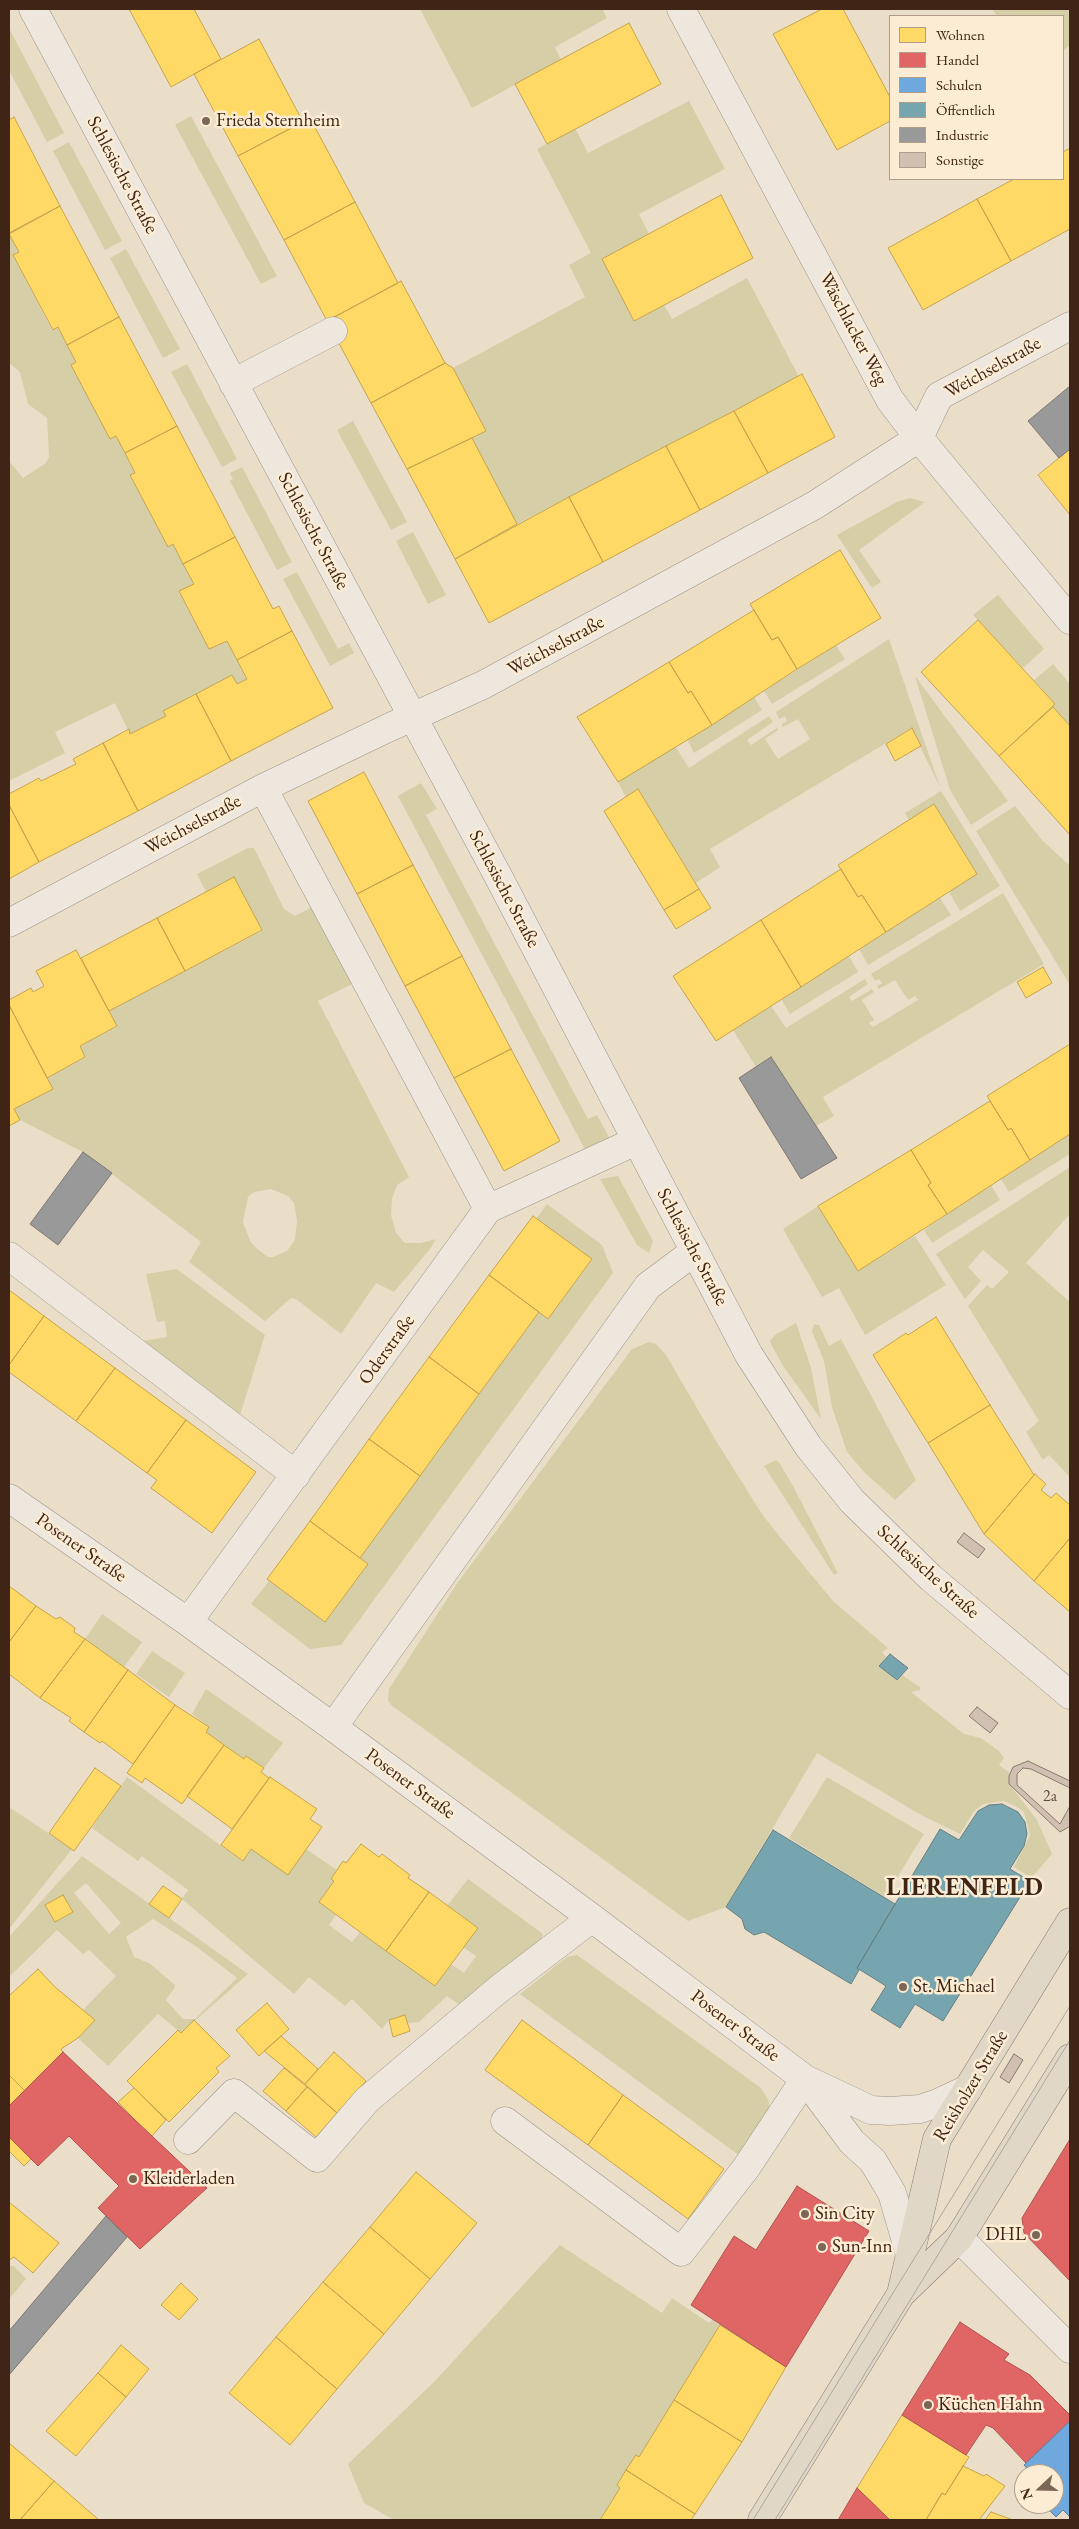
<!DOCTYPE html>
<html>
<head>
<meta charset="utf-8">
<style>
	body { margin:0 }
	#map { position:relative; width:1079px; height:2529px; overflow:hidden; background:#ebdec9; font-family:"EB Garamond",serif }
	canvas { display:block }
	.frame { position:absolute; inset:0; border:10px solid #402517; pointer-events:none }
	.legend { position:absolute; left:889px; top:15px; width:175px; height:165px; box-sizing:border-box; background:#fbecd3; border:1px solid #b09c88; margin:0; padding:6px 9px; list-style:none; font-size:15px; color:#402517 }
	.legend li { display:flex; align-items:center; gap:10px; height:25px }
	.legend b { width:25px; border:1px solid #b09c88 }
	.north { position:absolute; left:1014px; top:2464px; width:50px; height:50px; box-sizing:border-box; background:#fbecd3; border:1px solid #b09c88; border-radius:50%; rotate:249deg; font-size:14px; font-weight:700; line-height:20px; text-align:center; color:#402517 }
	.north::after { content:''; display:block; margin:auto; width:18px; height:22px; background:#7c6655; clip-path:polygon(50% 0,100% 100%,50% 72%,0 100%) }
</style>
</head>
<body>
<div id="map">
<canvas width="1079" height="2529"></canvas>
<div class="frame"></div>
<ul class="legend">
<li><b style="height:14px;background:#ffd966"></b>Wohnen</li>
<li><b style="height:14px;background:#e06666"></b>Handel</li>
<li><b style="height:14px;background:#6fa8dc"></b>Schulen</li>
<li><b style="height:14px;background:#76a5af"></b>Öffentlich</li>
<li><b style="height:14px;background:#999"></b>Industrie</li>
<li><b style="height:14px;background:#d1bfb1"></b>Sonstige</li>
</ul>
<div class="north">N</div>
</div>
<script>
const context = document.querySelector('canvas').getContext('2d');
context.lineJoin = 'round';
function fillPath(path, color) { context.fillStyle = color; context.fill(path, 'evenodd'); }
const toPath = rows => new Path2D(rows.map(r => 'M' + r).join(''));
function trace(path, color, width, dash) { context.strokeStyle = color; context.lineWidth = width; context.lineCap = dash ? 'butt' : 'round'; context.setLineDash(dash || []); context.stroke(path); }
function label(font, color, halo, rows, align = 'center') {
  context.font = font + ' "EB Garamond",serif'; context.lineWidth = 5; context.setLineDash([]); context.textBaseline = 'middle'; context.strokeStyle = halo; context.fillStyle = color; for (const [text, x, y, turn = 0] of rows) {
    context.save(); context.translate(x, y); context.rotate((+turn || 0) * Math.PI / 180); context.textAlign = isNaN(turn) ? turn : align; if (halo) context.strokeText(text, 0, 0); context.fillText(text, 0, 0); context.restore();
  }
}
fillPath(toPath([
	[420,9,602,9,607,18,555,47,561,60,472,108],
	[992,9,1070,9,1070,45,1063,51,1063,16,997,16],
	[9,28,64,133,47,142,9,70],
	[689,101,725,169,639,214,649,234,602,259,634,321,664,305,672,319,747,278,799,377,517,524,472,438,485,431,453,368,585,297,569,265,591,253,537,149,575,128,588,153],
	[191,116,277,276,261,284,175,125],
	[69,142,122,241,105,250,53,151],
	[9,234,19,252,13,256,52,330,58,327,67,345,76,362,71,365,110,439,116,436,125,453,135,473,130,476,168,546,173,544,194,584,179,592,209,649,227,641,247,679,237,684,232,675,164,711,166,716,130,734,115,703,55,732,65,753,9,781,9,461,23,478,46,463,49,457,47,418,28,404,20,372,9,363],
	[126,249,180,349,163,358,110,258],
	[187,364,237,459,222,467,171,372],
	[353,421,407,522,391,530,337,430],
	[242,467,292,562,277,570,230,481,233,479,230,473],
	[910,498,925,502,859,550,881,582,872,588,837,535,897,502],
	[413,532,446,595,428,604,396,541],
	[297,572,338,649,349,643,354,653,330,666,283,579],
	[998,595,1044,649,1023,668,973,615],
	[889,639,940,787,911,728,710,849,720,867,696,883,638,789,626,798,618,782,675,746,689,768,769,716,773,722,747,740,751,745,777,728,778,730,765,739,778,759,810,739,798,719,783,727,782,724,787,721,785,716,779,719,776,712],
	[836,645,845,659,772,704,764,691],
	[1053,664,1070,684,1070,726,1053,707,1055,704,1034,680],
	[915,676,1008,801,971,825,950,790],
	[754,697,762,710,694,753,687,739],
	[421,783,437,809,426,815,588,1119,597,1115,610,1139,590,1159,398,796],
	[941,791,1000,886,960,911,949,892,977,874,934,804,909,820,905,813],
	[1015,806,1042,840,1070,866,1070,985,976,831],
	[248,848,254,848,284,909,295,916,314,906,352,984,318,1001,409,1177,397,1185,392,1199,391,1215,396,1233,405,1243,421,1243,436,1239,430,1249,394,1292,376,1283,341,1334,296,1299,291,1298,265,1321,189,1262,201,1242,83,1152,20,1120,14,1109,52,1089,47,1078,85,1058,80,1046,117,1027,109,1011,262,931,234,877,206,892,197,874],
	[271,1189,288,1196,294,1203,297,1221,295,1240,287,1251,273,1257,268,1257,256,1248,250,1241,243,1222,248,1197,254,1192],
	[1003,893,1044,964,823,1097,834,1116,816,1126,771,1057,756,1067,733,1030,771,1006,786,1028,865,979,868,984,849,997,852,1001,872,989,874,992,862,1000,874,1020,869,1023,873,1027,918,1000,915,996,908,1000,895,980,879,989,877,986,882,983,879,979,875,981,871,974],
	[940,898,951,915,868,965,859,949],
	[849,956,858,972,790,1014,781,999],
	[1070,1134,1070,1154,1009,1192,1001,1179],
	[1070,1167,1070,1214,1026,1263,1070,1302,1069,1476,1049,1455,1043,1460,1026,1432,1039,1421,968,1306,987,1285,992,1289,1009,1272,983,1250,968,1267,981,1281,965,1299,936,1254],
	[618,1176,653,1241,649,1253,637,1245,600,1179],
	[991,1185,1000,1200,932,1243,924,1230],
	[547,1204,602,1245,613,1273,341,1645,310,1649,251,1604,269,1581,325,1622,368,1564,360,1558,539,1312,548,1319,592,1260,536,1219],
	[818,1206,858,1271,915,1236,946,1285,865,1335,839,1288,822,1297,783,1229],
	[177,1269,265,1335,240,1415,137,1342,167,1337,165,1321,157,1322,146,1274],
	[796,1323,811,1368,821,1419,783,1366,771,1344,770,1341,775,1335],
	[814,1324,819,1325,829,1346,841,1339,916,1480,895,1500,864,1472,847,1452,832,1407,824,1361,812,1331],
	[649,1342,656,1344,666,1355,718,1444,762,1514,780,1537,833,1601,888,1648,882,1652,886,1657,879,1666,897,1681,902,1675,920,1687,920,1690,911,1692,964,1734,981,1738,999,1751,1004,1758,999,1765,1010,1773,1009,1784,1037,1820,1052,1854,1031,1878,1014,1867,1030,1835,1024,1812,1016,1806,1003,1801,983,1804,974,1811,960,1834,921,1815,817,1753,726,1907,688,1921,391,1705,388,1700,389,1689,458,1582,632,1349],
	[776,1460,779,1462,793,1486,838,1573,834,1575,764,1466],
	[102,1614,142,1642,124,1667,85,1639],
	[152,1651,185,1673,169,1697,136,1674],
	[206,1689,283,1743,264,1768,247,1756,244,1759,206,1732,209,1727,192,1714],
	[127,1777,242,1861,251,1849,306,1849,337,1870,331,1878,334,1881,319,1902,336,1915,329,1925,352,1942,360,1932,435,1986,451,1964,464,1973,476,1956,463,1947,477,1927,447,1906,468,1879,543,1934,541,1940,461,2006,447,1996,419,2022,408,2023,405,2015,389,2020,382,2029,352,1999,345,2006,309,1977,294,1994,182,1899,188,1890,142,1856,138,1861,92,1828],
	[827,1777,924,1834,885,1897,789,1838],
	[9,1807,72,1849,9,1929],
	[82,1856,248,1974,181,2033,158,2014,108,2066,78,2038,95,2020,83,2010,116,1976,89,1950,83,1954,57,1930,9,1977,9,1937],
	[86,1883,121,1923,109,1934,74,1893],
	[153,1919,197,1947,237,1978,195,2019,183,2019,166,2000,175,1987,174,1984,149,1963,134,1957,126,1937],
	[577,1955,761,2088,768,2099,771,2114,744,2159,520,1994,567,1957],
	[560,2245,662,2313,672,2298,709,2323,713,2319,720,2325,639,2457,636,2455,617,2485,620,2488,600,2520,394,2520,364,2503,348,2464,434,2382],
	[9,2266,14,2266,26,2279,9,2299]
]), '#d6cea7');
const homes = toPath([
	[129,9,194,9,221,59,171,87,129,9],
	[822,9,843,9,890,97,890,121,837,150,773,34,822,9],
	[629,23,661,84,547,144,515,84,629,23],
	[259,39,303,122,238,156,194,74,259,39],
	[14,117,60,206,9,233,9,120,14,117],
	[310,118,355,202,284,240,238,156,310,118],
	[1070,148,1070,229,1011,261,977,199,1014,179,1063,179,1063,152,1070,148],
	[721,195,753,258,634,321,602,259,721,195],
	[977,199,1011,261,923,310,888,248,977,199],
	[355,202,398,283,327,321,284,240,355,202],
	[60,206,119,317,67,345,58,327,53,330,13,255,19,252,9,234,60,206],
	[401,281,445,363,371,403,327,321,401,281],
	[119,317,177,426,125,453,116,436,110,439,71,365,76,362,67,345,119,317],
	[445,363,453,368,486,431,407,469,371,403,445,363],
	[802,374,835,437,768,473,734,411,802,374],
	[734,411,768,473,700,510,666,446,734,411],
	[177,426,235,537,183,564,173,544,168,547,130,475,135,473,125,453,177,426],
	[472,438,517,524,455,559,407,469,472,438],
	[666,446,700,510,603,562,569,497,666,446],
	[1070,449,1070,515,1038,475,1070,449],
	[569,497,603,562,489,623,455,559,569,497],
	[235,537,273,609,279,606,292,631,237,660,227,641,209,649,179,591,194,584,183,564,235,537],
	[840,550,881,618,797,669,778,637,772,640,750,604,840,550],
	[754,610,772,640,778,637,797,669,712,725,691,691,688,693,669,662,754,610],
	[978,620,1055,704,999,756,921,672,978,620],
	[292,631,333,708,231,761,196,694,232,675,237,684,247,679,237,660,292,631],
	[669,662,688,693,691,691,712,725,618,782,577,717,669,662],
	[196,694,231,761,138,811,103,743,129,729,130,734,166,716,163,711,196,694],
	[1053,707,1070,726,1070,835,999,756,1053,707],
	[912,728,921,746,895,761,886,744,912,728],
	[103,743,138,811,39,862,9,805,9,794,39,778,41,781,76,764,73,759,103,743],
	[364,772,413,865,357,894,308,801,364,772],
	[638,789,699,889,664,910,604,811,638,789],
	[934,804,977,874,886,932,862,895,858,897,838,865,934,804],
	[9,805,39,862,9,879,9,805],
	[413,865,462,956,405,986,357,894,413,865],
	[841,869,858,897,862,895,886,932,801,987,761,920,841,869],
	[234,877,262,930,185,971,157,918,234,877],
	[699,889,711,908,676,929,664,910,699,889],
	[157,918,185,971,109,1011,81,958,157,918],
	[761,920,801,987,716,1041,673,976,761,920],
	[76,950,117,1026,80,1046,85,1057,47,1078,9,1005,9,1000,31,988,33,992,44,986,36,971,76,950],
	[462,956,511,1049,454,1078,405,986,462,956],
	[1043,967,1052,983,1026,998,1017,982,1043,967],
	[9,1005,53,1089,14,1109,20,1120,9,1126,9,1005],
	[1070,1044,1070,1134,1030,1160,1011,1128,1008,1130,987,1096,1070,1044],
	[511,1049,560,1141,504,1171,454,1078,511,1049],
	[990,1101,1008,1130,1011,1128,1030,1160,947,1214,928,1185,931,1183,911,1150,990,1101],
	[911,1150,931,1183,928,1185,947,1214,858,1271,818,1206,911,1150],
	[533,1216,592,1259,548,1319,489,1275,533,1216],
	[489,1275,539,1312,479,1394,429,1357,489,1275],
	[9,1290,44,1316,9,1365,9,1290],
	[44,1316,115,1368,76,1421,9,1372,9,1365,44,1316],
	[936,1317,990,1405,928,1443,873,1355,906,1333,908,1335,936,1317],
	[429,1357,479,1394,420,1476,369,1439,429,1357],
	[115,1368,186,1420,147,1473,76,1421,115,1368],
	[990,1405,1034,1475,984,1534,928,1443,990,1405],
	[186,1420,256,1472,212,1533,151,1488,157,1480,147,1473,186,1420],
	[369,1439,420,1476,360,1558,310,1521,369,1439],
	[1035,1474,1046,1484,1041,1490,1051,1498,1056,1493,1070,1505,1070,1538,1034,1581,984,1534,1035,1474],
	[310,1521,368,1564,325,1622,267,1579,310,1521],
	[1070,1538,1070,1612,1034,1581,1070,1538],
	[9,1586,36,1606,9,1642,9,1586],
	[36,1606,56,1619,60,1617,75,1628,74,1632,85,1639,40,1698,9,1674,9,1642,36,1606],
	[85,1639,128,1670,84,1732,69,1721,71,1718,40,1698,85,1639],
	[128,1670,175,1705,133,1764,102,1741,100,1743,84,1732,128,1670],
	[175,1705,209,1727,206,1732,224,1745,182,1804,145,1778,142,1783,127,1773,175,1705],
	[224,1745,244,1759,246,1756,264,1768,261,1772,269,1778,232,1829,187,1796,224,1745],
	[95,1768,121,1786,74,1851,49,1833,95,1768],
	[270,1777,317,1809,310,1819,322,1827,288,1875,251,1849,243,1861,221,1845,270,1777],
	[361,1844,379,1857,382,1854,410,1875,408,1878,429,1892,386,1951,319,1902,334,1881,331,1879,343,1861,346,1863,361,1844],
	[163,1886,182,1899,169,1918,149,1904,163,1886],
	[429,1892,478,1928,435,1986,386,1951,429,1892],
	[63,1895,73,1912,55,1922,45,1905,63,1895],
	[38,1969,55,1987,95,2020,78,2038,61,2049,63,2052,25,2091,9,2075,9,1996,38,1969],
	[267,2003,289,2029,259,2056,236,2030,267,2003],
	[405,2015,410,2031,393,2037,389,2020,405,2015],
	[194,2020,230,2056,216,2068,219,2072,169,2122,127,2081,178,2030,181,2033,194,2020],
	[522,2020,623,2095,588,2145,485,2070,522,2020],
	[281,2036,318,2069,305,2084,264,2051,281,2036],
	[334,2052,366,2081,337,2113,305,2084,334,2052],
	[284,2068,307,2087,286,2111,263,2091,284,2068],
	[9,2075,25,2091,9,2106,9,2075],
	[307,2087,337,2113,316,2137,286,2111,307,2087],
	[134,2088,166,2120,151,2137,118,2102,134,2088],
	[623,2095,724,2169,688,2219,588,2145,623,2095],
	[9,2137,31,2159,24,2166,9,2151,9,2137],
	[416,2172,477,2223,430,2279,370,2227,416,2172],
	[9,2202,59,2243,33,2273,14,2257,9,2260,9,2202],
	[370,2227,430,2279,384,2334,323,2282,370,2227],
	[323,2282,384,2334,337,2389,276,2337,323,2282],
	[181,2283,198,2299,179,2320,161,2305,181,2283],
	[720,2325,786,2367,742,2442,674,2400,720,2325],
	[276,2337,337,2389,290,2445,229,2393,276,2337],
	[121,2345,149,2369,126,2397,98,2373,121,2345],
	[98,2373,126,2397,76,2456,46,2431,98,2373],
	[674,2400,742,2442,695,2514,626,2470,636,2455,639,2457,674,2400],
	[902,2415,969,2457,945,2495,942,2493,926,2520,890,2520,857,2488,902,2415],
	[9,2443,54,2481,20,2520,9,2520,9,2443],
	[963,2466,984,2476,986,2474,1005,2486,979,2520,926,2520,942,2493,945,2495,963,2466],
	[626,2470,695,2514,691,2520,600,2520,620,2488,617,2485,626,2470],
	[54,2481,99,2520,20,2520,54,2481],
	[991,2512,1013,2520,985,2520,991,2512]
]);
fillPath(homes, '#ffd966');
trace(homes, '#c6a34e', 1);
const shops = toPath([
	[63,2052,207,2188,140,2249,98,2208,119,2186,69,2136,38,2166,9,2137,9,2106,63,2052],
	[1070,2139,1070,2281,1024,2233,1022,2218,1070,2139],
	[797,2186,869,2231,786,2367,691,2305,734,2236,756,2250,797,2186],
	[960,2322,1009,2354,1004,2360,1030,2375,1070,2415,1070,2421,1026,2463,993,2428,986,2425,966,2455,902,2415,960,2322],
	[857,2488,890,2520,838,2520,857,2488]
]);
fillPath(shops, '#e06666');
trace(shops, '#b0524e', 1);
const schools = toPath([
	[1070,2421,1070,2517,1063,2510,1056,2517,1043,2504,1054,2504,1054,2474,1032,2474,1024,2465,1070,2421]
]);
fillPath(schools, '#6fa8dc');
trace(schools, '#6181a1', 1);
const public = toPath([
	[890,1654,908,1668,897,1680,879,1666,890,1654],
	[1002,1804,1018,1812,1025,1822,1027,1834,1024,1846,1010,1869,1030,1881,943,2021,915,2004,900,2028,871,2010,886,1986,857,1968,940,1829,959,1840,978,1811,989,1805,1002,1804],
	[773,1830,895,1904,857,1968,859,1970,851,1984,764,1932,754,1935,745,1929,742,1919,726,1907,773,1830]
]);
fillPath(public, '#76a5af');
trace(public, '#667f81', 1);
const industry = toPath([
	[1070,386,1070,449,1059,458,1028,421,1070,386],
	[771,1057,837,1158,801,1179,739,1078,771,1057],
	[83,1152,112,1173,58,1245,30,1224,83,1152],
	[106,2216,127,2237,9,2375,9,2331,106,2216]
]);
fillPath(industry, '#999');
trace(industry, '#7e7672', 1);
const building = toPath([
	[964,1533,985,1549,978,1558,957,1542,964,1533],
	[977,1707,998,1723,990,1733,969,1716,977,1707],
	[1028,1761,1070,1781,1070,1826,1067,1828,1060,1832,1009,1784,1009,1776,1013,1767,1028,1761],
	[1023,1768,1031,1769,1070,1788,1070,1806,1060,1824,1017,1785,1017,1774,1023,1768],
	[1014,2054,1023,2060,1009,2083,1000,2077,1014,2054]
]);
fillPath(building, '#d1bfb1');
trace(building, '#867a6e', 1);
const minor = toPath([
	[33,9,497,874,749,1355,808,1446,852,1501,931,1578,1070,1695],
	[681,9,890,400,919,438,1070,620],
	[233,383,333,331],
	[263,788,488,1209],
	[9,923,263,788,388,728,483,685,815,505,919,438,939,396,1070,326],
	[9,1256,296,1475],
	[9,1498,188,1622,333,1727,592,1918,805,2079,871,2110,890,2111,920,2109,938,2103,968,2089],
	[188,1622,488,1209,636,1141],
	[333,1727,648,1286,695,1251],
	[808,2083,852,2142,873,2161,892,2193,910,2255],
	[505,2121,681,2252,746,2168,805,2079],
	[188,2140,234,2093,317,2158,367,2100,499,1989,592,1918],
	[959,2238,1070,2349]
]);
const major = toPath([
	[901,2294,937,2139,1070,1922],
	[762,2520,901,2294,959,2238,1070,2058]
]);
trace(minor, '#9e9386', 29);
trace(major, '#867a6e', 29);
trace(minor, '#eee7dd', 28);
trace(major, '#e1d7c7', 28);
trace(toPath([
	[753,2520,1070,2006],
	[775,2520,1070,2040]
]), '#aea69d', 1);
for (const [x, y, r, color] of [
	[206,121,5,"#7c6655"],
	[903,1987,5,"#7c6655"],
	[133,2179,5,"#7c6655"],
	[805,2214,5,"#7c6655"],
	[1036,2235,5,"#7c6655"],
	[822,2247,5,"#7c6655"],
	[928,2405,5,"#7c6655"]
]) { const dot = new Path2D(); dot.arc(x, y, r, 0, 2 * Math.PI); context.fillStyle = color; context.fill(dot); trace(dot, '#fbecd3', 2); }
label('16px', '#644c3e', null, [
	["2a",1050,1797]
]);
label('19px', '#402517', '#fbecd3', [
	["Frieda Sternheim",216,121],
	["St. Michael",913,1987],
	["Kleiderladen",143,2179],
	["Sin City",815,2214],
	["DHL",1026,2235,"right"],
	["Sun-Inn",832,2247],
	["Küchen Hahn",938,2405]
], 'left');
label('19px', '#402517', '#fbecd3', [
	["Schlesische Straße",122,175,62],
	["Wäschlacker Weg",853,329,62],
	["Weichselstraße",993,368,-29],
	["Schlesische Straße",313,531,62],
	["Weichselstraße",556,646,-28],
	["Weichselstraße",193,825,-28],
	["Schlesische Straße",504,889,62],
	["Schlesische Straße",692,1247,62],
	["Oderstraße",387,1350,-54],
	["Posener Straße",81,1548,35],
	["Schlesische Straße",928,1572,42],
	["Posener Straße",410,1784,36],
	["Posener Straße",735,2026,37],
	["Reisholzer Straße",971,2086,-59]
]);
context.letterSpacing = '1px';
label('bold 24px', '#402517', '#fbecd3', [
	["LIERENFELD",965,1888]
]);
context.letterSpacing = '0px';
</script>
</body>
</html>
